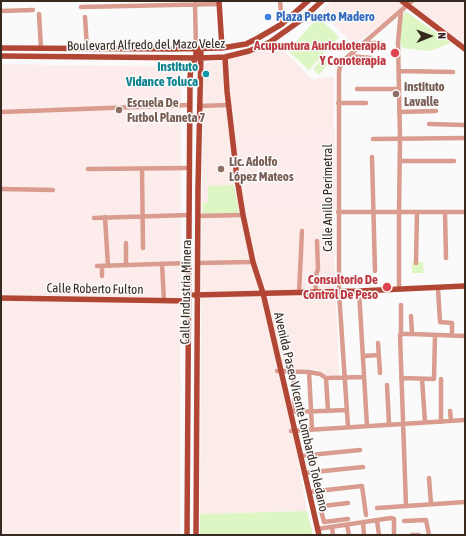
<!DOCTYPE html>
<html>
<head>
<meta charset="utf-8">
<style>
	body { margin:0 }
	#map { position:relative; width:466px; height:536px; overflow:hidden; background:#fafafa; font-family:"Asap Condensed",sans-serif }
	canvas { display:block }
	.frame { position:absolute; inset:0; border:2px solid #352920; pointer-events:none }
	.north { position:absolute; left:410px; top:16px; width:40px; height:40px; -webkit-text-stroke:3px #fafafa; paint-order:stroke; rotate:89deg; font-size:11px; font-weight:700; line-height:16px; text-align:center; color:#352920 }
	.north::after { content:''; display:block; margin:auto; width:14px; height:18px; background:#352920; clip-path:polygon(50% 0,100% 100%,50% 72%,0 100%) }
</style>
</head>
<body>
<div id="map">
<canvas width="466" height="536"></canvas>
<div class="frame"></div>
<div class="north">N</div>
</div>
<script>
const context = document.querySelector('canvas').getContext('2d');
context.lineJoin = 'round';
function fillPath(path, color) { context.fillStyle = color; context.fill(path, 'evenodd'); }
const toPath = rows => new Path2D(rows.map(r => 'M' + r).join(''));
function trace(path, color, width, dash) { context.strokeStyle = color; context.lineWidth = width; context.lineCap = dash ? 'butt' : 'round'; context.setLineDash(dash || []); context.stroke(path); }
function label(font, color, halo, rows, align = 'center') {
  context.font = font + ' "Asap Condensed",sans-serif'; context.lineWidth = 3; context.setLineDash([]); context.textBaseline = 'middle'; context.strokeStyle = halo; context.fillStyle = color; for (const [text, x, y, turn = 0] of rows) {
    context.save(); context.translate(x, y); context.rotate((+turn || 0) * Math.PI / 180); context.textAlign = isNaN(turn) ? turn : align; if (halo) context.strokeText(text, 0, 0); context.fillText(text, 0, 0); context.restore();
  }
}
fillPath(toPath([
	[332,1,465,1,465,45,408,4,354,45,321,11],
	[277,44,312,79,334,77,333,222,339,376,325,375,316,369,282,369,307,511,200,514,203,64,229,59]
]), '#fcece9');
fillPath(toPath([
	[1,64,181,67,180,535,1,535],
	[335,130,336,210,245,212,232,132]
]), '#fceceb');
fillPath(toPath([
	[405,11,451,43,430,51,402,48,398,33],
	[318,17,339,37,309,70,288,51],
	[322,59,328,64,319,75,313,69],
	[234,185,239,213,203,216,203,203,208,202,208,186],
	[412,262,423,262,424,273,412,273],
	[307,511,313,535,200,535,200,514]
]), '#def5c4');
trace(toPath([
	[280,1,282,24],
	[195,4,196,49],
	[81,7,219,4],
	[1,11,33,10],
	[39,14,41,48],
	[85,17,87,48],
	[364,43,380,43],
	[350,56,371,58],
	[399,71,453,72],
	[357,89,399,89],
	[338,103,366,103],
	[199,106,229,105],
	[1,112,190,105],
	[399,112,436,111],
	[429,124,465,125],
	[373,139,465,138],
	[372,157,375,271],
	[400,161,454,161],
	[88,169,189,168],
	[142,169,143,248],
	[1,189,53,190],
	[338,212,465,212],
	[445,212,446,258],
	[198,216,243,215],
	[105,217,108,266],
	[94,218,189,215],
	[126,243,126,265],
	[197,263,253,262],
	[416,263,417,212],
	[162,264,164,301],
	[97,266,189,263],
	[102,266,102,276],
	[438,288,440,322,452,323,452,333],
	[399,289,399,212,400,138,398,42,401,11],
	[359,291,367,426],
	[316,292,315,278,318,269,317,241],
	[299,293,302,231],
	[401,305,401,334],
	[411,316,412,334],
	[378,343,380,373],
	[364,356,378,355],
	[277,371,309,372,320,374,326,378,364,377],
	[293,371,295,411,296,412,346,410],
	[309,372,312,429],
	[326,378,328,411],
	[401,378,434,379,435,335],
	[422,379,425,422],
	[387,385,389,424],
	[450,411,451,421],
	[441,422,441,379],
	[348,427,339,292,339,72,340,67,344,60,412,1],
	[291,431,465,420],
	[300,456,360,450],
	[304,473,363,467],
	[429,478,431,504],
	[309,492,362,486,366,515],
	[348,503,323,506,321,510,324,522,348,519],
	[406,506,400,335,403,334,412,334,465,336],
	[377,508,465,502],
	[377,521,379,535],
	[404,521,426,520,429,535],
	[363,522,364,535],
	[347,525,349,535],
	[332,527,333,535],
	[317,529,391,518,394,519,394,534],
	[412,535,419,535]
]), '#d99c8f', 4.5);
trace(toPath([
	[219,1,222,48],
	[402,1,465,49],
	[1,48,171,49,222,48,246,44,258,38,282,24,308,1],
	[1,56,200,58,225,57,249,51,270,42,301,20,322,1],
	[225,57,227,91,237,178,243,215,253,262,263,293,319,535],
	[194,295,359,291,465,286],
	[1,298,188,301],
	[187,535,190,78,191,67,196,58,196,49],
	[196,535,198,188,201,49]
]), '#b24634', 5.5);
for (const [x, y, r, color] of [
	[268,17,4,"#3f7fe0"],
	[395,53,5,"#e0444e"],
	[206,74,4,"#0f9aa8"],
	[396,94,4,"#8d6e63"],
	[119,110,4,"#8d6e63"],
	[221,169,4,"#8d6e63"],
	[387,287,5,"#e0444e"]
]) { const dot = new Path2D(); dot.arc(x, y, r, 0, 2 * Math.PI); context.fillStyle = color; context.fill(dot); trace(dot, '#fafafa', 1.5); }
label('bold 13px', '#366cbe', '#fafafa', [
	["Plaza Puerto Madero",276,17]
], 'left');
label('13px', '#352920', '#fafafa', [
	["Boulevard Alfredo del Mazo Velez",146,45,-1],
	["Calle Anillo Perimetral",328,198,-90],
	["Calle Roberto Fulton",95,289,1],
	["Calle Industria Minera",186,292,-89],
	["Avenida Paseo Vicente Lombardo Toledano",301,412,77]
]);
label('bold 13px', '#be3a42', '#fafafa', [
	["Acupuntura Auriculoterapia",386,46],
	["Y Conoterapia",386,61],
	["Consultorio De",378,280],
	["Control De Peso",378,295]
], 'right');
label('bold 13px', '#0d838f', '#fafafa', [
	["Instituto",198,67],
	["Vidance Toluca",198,82]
], 'right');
label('bold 13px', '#785e54', '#fafafa', [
	["Instituto",404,87],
	["Lavalle",404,102],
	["Escuela De",127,103],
	["Futbol Planeta 7",127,118],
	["Lic. Adolfo",229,162],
	["López Mateos",229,177]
], 'left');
</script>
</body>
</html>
